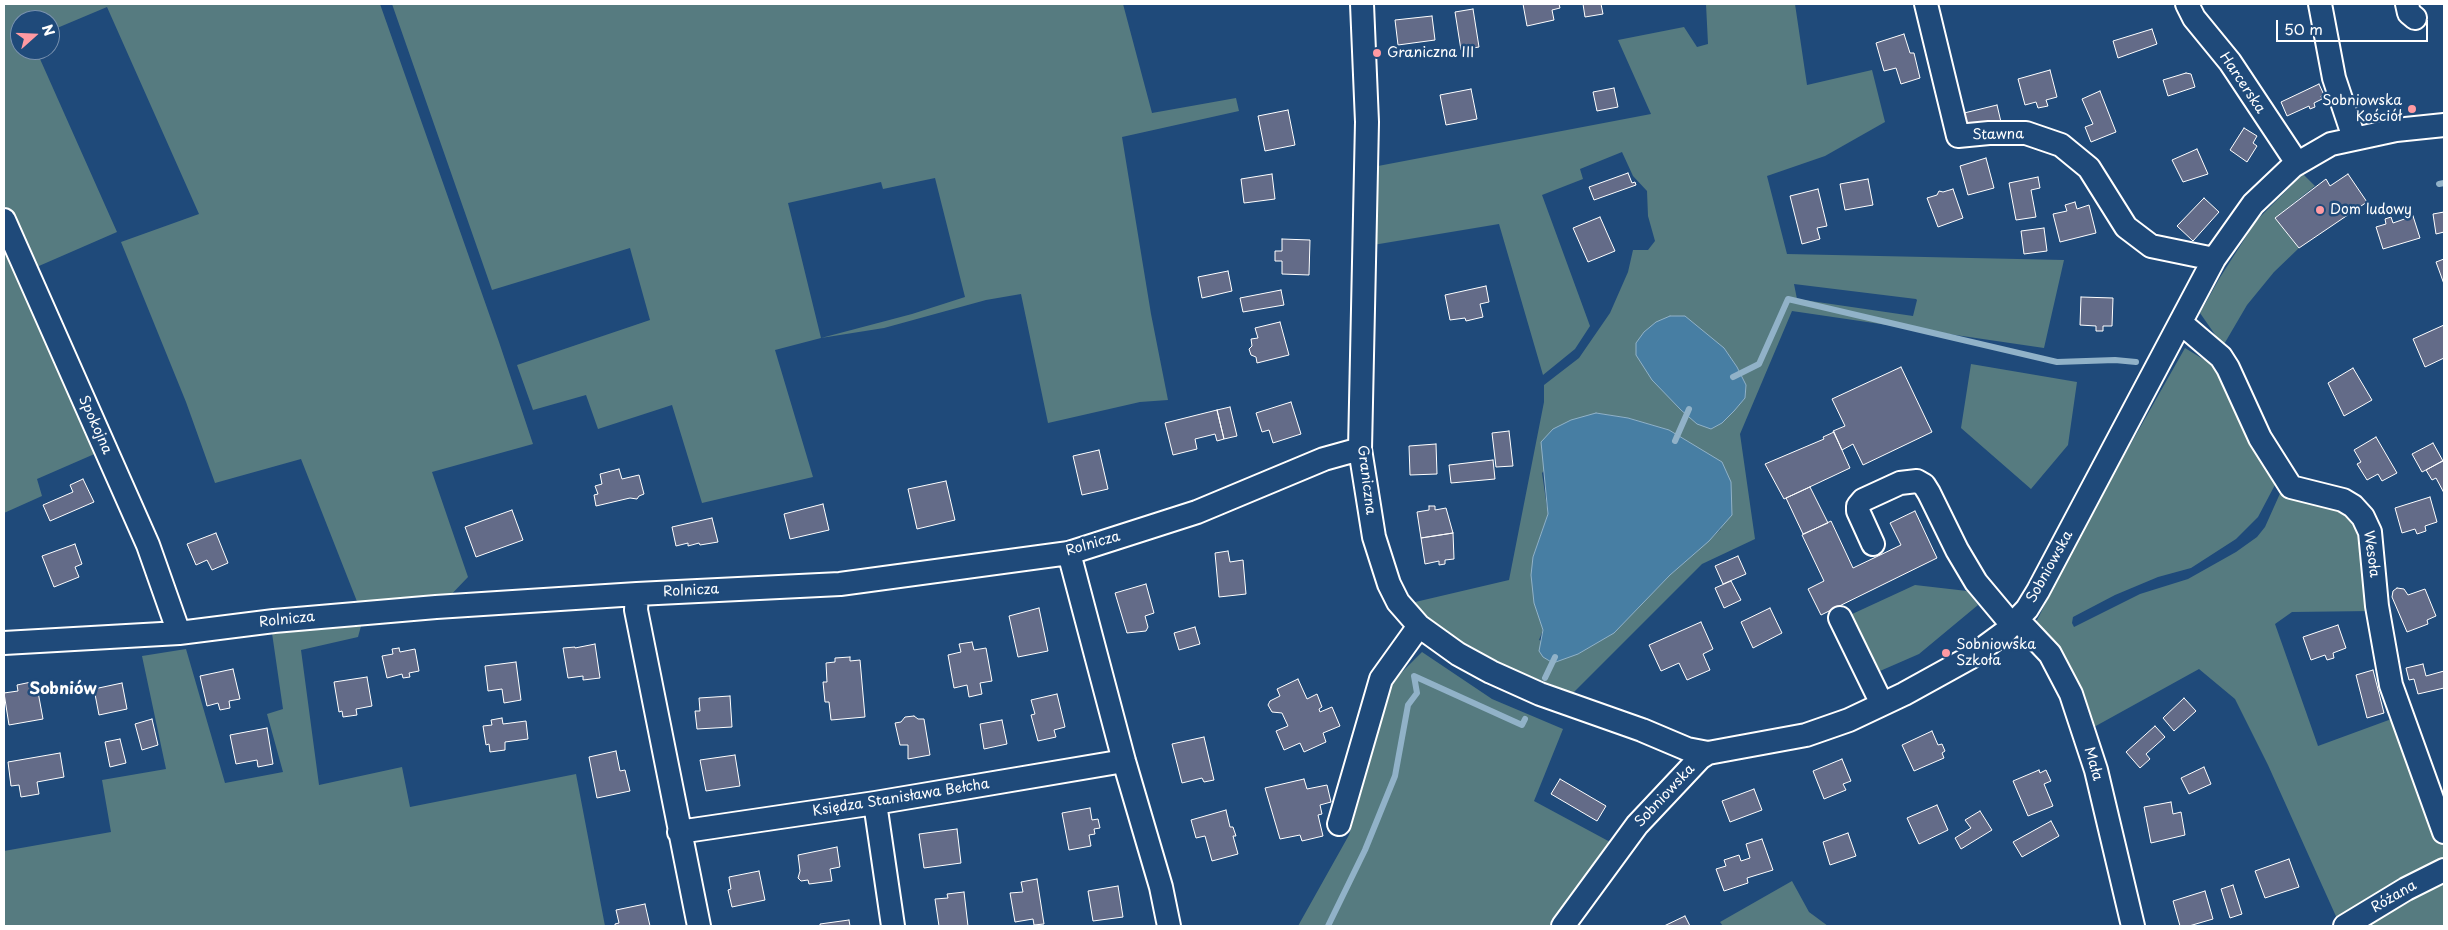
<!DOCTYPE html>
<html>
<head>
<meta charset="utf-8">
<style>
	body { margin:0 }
	#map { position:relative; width:2448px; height:930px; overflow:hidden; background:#1f4a7a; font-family:"Playpen Sans",sans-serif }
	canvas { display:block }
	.frame { position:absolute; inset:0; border:5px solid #fff; pointer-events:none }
	.north { position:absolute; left:10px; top:10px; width:50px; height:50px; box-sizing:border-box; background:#1f4a7a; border:1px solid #7992af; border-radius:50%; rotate:70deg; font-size:14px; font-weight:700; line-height:20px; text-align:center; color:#fff }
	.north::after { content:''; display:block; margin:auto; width:18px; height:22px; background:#ff9aa2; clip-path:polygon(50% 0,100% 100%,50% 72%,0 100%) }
	.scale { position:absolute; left:2276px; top:20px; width:152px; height:22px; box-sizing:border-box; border:2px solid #fff; border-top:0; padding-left:6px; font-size:15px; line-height:18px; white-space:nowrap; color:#fff; -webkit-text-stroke:4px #1f4a7a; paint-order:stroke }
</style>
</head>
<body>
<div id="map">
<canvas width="2448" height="930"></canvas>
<div class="frame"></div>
<div class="north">N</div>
<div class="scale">50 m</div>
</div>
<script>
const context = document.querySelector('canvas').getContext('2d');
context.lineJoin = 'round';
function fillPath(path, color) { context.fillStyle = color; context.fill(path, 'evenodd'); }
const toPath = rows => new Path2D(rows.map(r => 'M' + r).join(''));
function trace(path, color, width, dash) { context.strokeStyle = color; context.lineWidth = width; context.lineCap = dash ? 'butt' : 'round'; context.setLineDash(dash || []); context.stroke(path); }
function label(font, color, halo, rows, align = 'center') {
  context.font = font + ' "Playpen Sans",sans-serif'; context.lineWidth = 5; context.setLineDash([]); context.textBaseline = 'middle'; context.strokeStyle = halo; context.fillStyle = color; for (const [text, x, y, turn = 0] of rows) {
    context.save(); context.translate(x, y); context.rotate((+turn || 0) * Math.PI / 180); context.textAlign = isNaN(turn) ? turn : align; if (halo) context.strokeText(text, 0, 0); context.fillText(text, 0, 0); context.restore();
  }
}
fillPath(toPath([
	[4,4,380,4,499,342,533,444,432,472,468,577,445,601,358,604,301,459,215,483,186,402,121,242,199,214,107,7,50,31,50,20,20,20,20,50,36,50,117,232,32,269,4,204],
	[392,4,1123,4,1152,113,1236,98,1239,111,1122,137,1151,314,1168,400,1140,402,1048,423,1021,294,986,300,884,328,821,338,775,350,813,477,702,503,672,405,598,429,586,395,533,410,517,365,650,320,630,248,492,290],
	[935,178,965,297,912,314,821,338,788,203,881,182,883,189],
	[1706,4,1795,4,1807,85,1872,70,1885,122,1825,156,1767,176,1787,254,2064,260,2044,348,1792,311,1740,434,1755,539,1702,564,1573,693,1510,668,1446,633,1411,603,1509,580,1544,402,1544,385,1579,358,1610,313,1628,272,1633,250,1648,250,1655,241,1648,216,1647,191,1633,176,1622,152,1580,169,1583,179,1542,195,1590,326,1575,349,1543,375,1499,224,1373,245,1378,166,1651,114,1618,40,1684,27,1697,47,1708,44],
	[1794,284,1916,299,1917,300,1913,316,1797,299],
	[1724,348,1737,367,1746,386,1745,398,1722,423],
	[1596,413,1628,418,1669,430,1721,529,1670,575,1613,633,1578,654,1539,640,1543,630,1533,557,1548,514,1542,473],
	[2303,174,2315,186,2275,218,2299,248,2274,272,2247,305,2223,346,2200,313,2219,279,2256,221],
	[4,239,99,452,37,479,42,496,4,513],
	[2185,348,2216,367,2277,481,2258,517,2236,539,2191,568,2158,577,2115,595,2073,617,2072,623,2074,627,2140,594,2188,579,2236,552,2257,537,2265,527,2282,489,2336,506,2355,522,2364,535,2372,611,2292,612,2275,624,2318,746,2397,717,2444,844,2444,865,2339,923,2268,765,2235,699,2199,669,2094,727,2073,673,2036,622,2094,509],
	[1971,364,2077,382,2068,445,2031,489,1961,428],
	[1915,585,1967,591,1978,605,1919,654,1880,671,1850,615],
	[361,626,358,637,301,650,319,785,402,767,410,807,576,774,605,926,4,926,4,851,111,832,102,780,166,769,142,656,186,649,225,783,283,772,267,714,283,709,272,633],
	[1422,652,1492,699,1563,729,1534,801,1612,843,1550,926,1298,926,1349,835,1393,681],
	[2444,879,2444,926,2360,926],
	[1792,881,1809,912,1828,926,1723,926,1720,922]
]), '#567b80');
const water = toPath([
	[1670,316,1685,316,1724,348,1737,367,1746,385,1745,398,1734,411,1722,423,1711,429,1697,424,1681,410,1652,380,1636,355,1636,343,1644,332,1656,322,1670,316],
	[1596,413,1628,418,1669,430,1722,462,1731,482,1732,515,1709,541,1670,575,1614,633,1578,654,1553,663,1543,657,1539,651,1543,630,1534,603,1531,575,1533,557,1548,514,1541,442,1553,429,1571,420,1596,413]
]);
fillPath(water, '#477ea3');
trace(water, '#91b2c8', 1);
trace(toPath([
	[2439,184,2444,183],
	[1733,377,1759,364,1788,299,2057,362,2115,360,2136,362],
	[1675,441,1689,409],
	[1545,678,1555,657],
	[1328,926,1365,850,1395,776,1408,705,1417,693,1414,676,1522,725,1525,719]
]), '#91b2c8', 6);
const building = toPath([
	[1523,4,1559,4,1560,8,1552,10,1554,20,1527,26,1523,4],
	[1583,4,1601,4,1603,14,1585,17,1583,4],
	[1473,9,1479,47,1461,50,1455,12,1473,9],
	[1432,16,1435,40,1398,45,1395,20,1432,16],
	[2152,29,2157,44,2118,58,2113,41,2152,29],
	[1904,34,1910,53,1914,53,1920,78,1901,84,1896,68,1884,71,1876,43,1904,34],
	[2050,70,2057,97,2046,100,2048,106,2038,108,2036,102,2025,105,2018,79,2050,70],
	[2186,73,2191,74,2195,87,2168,96,2163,80,2186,73],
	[2319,84,2324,95,2321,96,2322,99,2314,103,2315,107,2310,109,2309,106,2287,116,2281,102,2319,84],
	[1614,88,1618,107,1597,111,1593,92,1614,88],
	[1471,89,1477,119,1446,125,1440,95,1471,89],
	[2100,91,2116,132,2091,142,2085,127,2093,124,2082,99,2100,91],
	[1997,105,2001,122,1964,131,1960,114,1997,105],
	[1288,110,1295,145,1265,151,1258,116,1288,110],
	[2244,128,2257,136,2253,143,2257,146,2247,162,2230,150,2244,128],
	[2197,149,2208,174,2183,182,2172,160,2197,149],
	[1986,158,1994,188,1968,195,1960,166,1986,158],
	[1628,173,1632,183,1635,182,1636,185,1594,200,1589,187,1628,173],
	[1272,174,1275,199,1244,203,1241,179,1272,174],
	[2348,174,2367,202,2299,248,2275,218,2326,179,2330,186,2348,174],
	[2038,177,2040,188,2031,190,2036,217,2016,220,2009,183,2038,177],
	[1868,179,1873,205,1845,210,1840,184,1868,179],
	[1818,189,1827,226,1817,228,1820,239,1802,244,1790,196,1818,189],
	[1953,189,1963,218,1938,227,1927,198,1937,195,1939,191,1943,192,1953,189],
	[2204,198,2219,212,2193,241,2177,226,2204,198],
	[2075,202,2077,209,2089,205,2096,233,2060,242,2053,214,2067,211,2065,205,2075,202],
	[2444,205,2444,232,2436,234,2433,214,2444,212,2444,205],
	[2413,216,2420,238,2383,249,2376,227,2386,224,2385,219,2391,217,2393,223,2413,216],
	[1600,217,1615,251,1588,262,1573,228,1600,217],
	[2044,228,2047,251,2024,254,2021,231,2044,228],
	[1282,239,1310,240,1309,275,1282,274,1282,261,1275,261,1275,251,1282,251,1282,239],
	[2444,259,2444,284,2436,262,2444,259],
	[1228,271,1232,291,1202,298,1198,277,1228,271],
	[1486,286,1489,302,1480,304,1483,317,1466,321,1465,318,1450,320,1445,295,1486,286],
	[1281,290,1284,305,1243,312,1240,298,1281,290],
	[2081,297,2113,298,2112,326,2103,326,2103,331,2096,331,2096,326,2080,325,2081,297],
	[1280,322,1289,355,1257,363,1256,357,1251,355,1249,349,1252,346,1251,339,1258,338,1255,328,1280,322],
	[2444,325,2444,358,2425,367,2413,339,2444,325],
	[1901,367,1932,432,1863,465,1853,444,1842,450,1833,431,1845,426,1832,399,1901,367],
	[2353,368,2372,400,2344,416,2328,383,2353,368],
	[1291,402,1301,434,1273,443,1269,430,1262,432,1256,413,1291,402],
	[1230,407,1237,436,1224,439,1217,410,1230,407],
	[1217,410,1224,439,1217,441,1215,434,1195,439,1197,449,1173,455,1165,423,1217,410],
	[1509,431,1513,466,1496,467,1492,433,1509,431],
	[1834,432,1850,468,1784,499,1765,464,1824,439,1823,437,1834,432],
	[2376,437,2397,473,2382,481,2378,474,2367,480,2357,464,2361,462,2354,450,2376,437],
	[2433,443,2443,461,2422,472,2412,454,2433,443],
	[1436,444,1437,474,1410,475,1409,446,1436,444],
	[1099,450,1108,489,1082,495,1073,456,1099,450],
	[1493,460,1495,479,1451,483,1449,465,1493,460],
	[2444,460,2444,493,2436,478,2432,480,2426,470,2444,460],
	[619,469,622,479,639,475,644,494,639,496,637,499,630,498,596,506,594,495,598,494,595,486,602,484,600,474,619,469],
	[83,479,94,502,50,521,43,505,73,492,70,485,83,479],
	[946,481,955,520,917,529,908,489,946,481],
	[1810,487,1828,523,1803,534,1786,498,1810,487],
	[2430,497,2437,522,2425,526,2426,531,2417,534,2415,529,2402,533,2395,508,2430,497],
	[823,504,829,530,790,539,784,514,823,504],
	[1429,506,1435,506,1435,510,1446,508,1453,533,1421,538,1417,512,1429,510,1429,506],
	[512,510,523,540,476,557,465,527,512,510],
	[1915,511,1937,558,1821,615,1808,589,1824,581,1802,535,1831,521,1853,568,1901,545,1890,523,1915,511],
	[712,518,718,542,700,545,699,543,688,546,688,543,676,546,672,527,712,518],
	[216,533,228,563,212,570,207,560,196,565,187,544,216,533],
	[1453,533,1454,559,1445,560,1445,564,1439,565,1439,561,1425,564,1421,538,1453,533],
	[75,544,82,564,75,567,79,577,54,587,42,556,75,544],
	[1228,551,1230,562,1243,560,1246,594,1219,597,1215,553,1228,551],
	[1738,556,1746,574,1723,584,1715,566,1738,556],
	[1731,581,1741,600,1724,608,1715,588,1731,581],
	[1146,584,1154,613,1145,616,1148,627,1146,631,1127,633,1115,593,1146,584],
	[2397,588,2404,589,2408,595,2425,589,2436,616,2427,620,2428,624,2407,632,2392,597,2393,591,2397,588],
	[1039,608,1048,651,1018,657,1009,616,1039,608],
	[1770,608,1782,633,1753,648,1741,622,1770,608],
	[1701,622,1713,649,1703,654,1710,670,1687,680,1679,663,1661,671,1649,645,1701,622],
	[2338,625,2346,648,2333,653,2334,658,2327,660,2325,655,2311,660,2303,637,2338,625],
	[1195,627,1200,644,1179,650,1174,633,1195,627],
	[972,642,974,650,986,648,992,681,980,683,982,694,969,697,967,685,954,688,948,655,961,652,959,644,972,642],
	[595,644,600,678,583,680,583,676,568,678,563,648,575,647,575,648,595,644],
	[399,648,400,652,415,649,419,671,409,673,410,677,403,678,402,674,387,678,382,656,393,654,392,649,399,648],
	[850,657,850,661,860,660,865,717,831,720,829,702,825,702,823,682,827,682,826,663,835,662,835,658,850,657],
	[516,662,521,700,504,703,502,689,488,691,485,666,516,662],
	[2423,664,2426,676,2444,671,2444,688,2418,694,2414,679,2409,680,2406,668,2423,664],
	[233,669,240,699,229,701,230,708,220,710,218,703,207,706,200,676,233,669],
	[2373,670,2384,713,2367,718,2356,675,2373,670],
	[367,677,372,706,356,709,357,715,343,717,342,711,339,712,334,682,367,677],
	[1298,679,1307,699,1317,694,1322,707,1319,709,1320,712,1332,707,1340,726,1323,733,1326,742,1304,752,1300,743,1284,750,1276,731,1288,726,1282,713,1272,712,1268,705,1270,701,1280,696,1277,689,1298,679],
	[36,681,43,719,9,725,4,693,18,691,17,685,36,681],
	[122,683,127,709,99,715,94,689,122,683],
	[1057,694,1065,727,1054,730,1056,737,1038,741,1031,715,1035,714,1031,700,1057,694],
	[730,696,732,727,697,729,695,711,700,711,699,698,730,696],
	[2184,698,2196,711,2174,731,2163,718,2184,698],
	[914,716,918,719,924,719,930,755,908,759,908,745,900,745,895,723,901,722,905,717,914,716],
	[502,718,503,724,526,721,528,739,505,742,505,750,490,752,489,744,486,745,483,726,492,725,491,720,502,718],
	[152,719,158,745,142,750,135,724,152,719],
	[1002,720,1007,744,984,749,980,724,1002,720],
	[2155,726,2165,737,2146,754,2150,759,2140,768,2126,752,2155,726],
	[267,728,273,764,258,767,257,760,236,764,230,735,267,728],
	[1932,731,1938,745,1942,744,1945,751,1942,753,1944,758,1914,771,1902,745,1932,731],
	[1204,737,1214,780,1204,782,1202,778,1182,783,1172,744,1204,737],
	[120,739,126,763,110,767,105,742,120,739],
	[616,751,620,771,625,770,630,791,597,798,589,757,616,751],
	[60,753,64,777,37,782,39,794,21,797,19,785,11,786,8,762,60,753],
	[735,755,740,786,706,791,700,760,735,755],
	[1842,759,1851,781,1843,784,1846,790,1824,799,1813,771,1842,759],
	[2204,767,2211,784,2189,794,2181,778,2204,767],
	[2039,770,2040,773,2046,770,2051,781,2044,784,2053,806,2028,816,2013,781,2039,770],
	[1304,779,1307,789,1327,785,1331,802,1320,805,1322,814,1318,815,1323,836,1302,841,1300,835,1280,839,1265,788,1304,779],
	[1560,779,1606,806,1597,821,1551,794,1560,779],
	[1754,789,1762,810,1730,822,1722,801,1754,789],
	[2171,802,2173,814,2181,812,2185,835,2151,843,2144,807,2171,802],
	[1937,805,1948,830,1919,844,1907,818,1937,805],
	[1090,808,1092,820,1098,819,1100,828,1094,829,1095,834,1089,835,1091,846,1069,850,1062,813,1090,808],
	[1226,810,1230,827,1233,827,1236,836,1233,836,1238,854,1212,861,1205,836,1196,838,1191,820,1226,810],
	[1980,811,1992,830,1961,849,1955,838,1971,828,1965,820,1980,811],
	[2051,821,2059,836,2022,857,2013,842,2051,821],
	[957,829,961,863,924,868,919,834,957,829],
	[1848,833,1856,856,1830,865,1823,842,1848,833],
	[1762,839,1773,870,1747,878,1748,883,1724,891,1716,869,1726,866,1724,860,1739,855,1741,861,1750,858,1746,844,1762,839],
	[837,847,840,867,830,869,832,881,809,884,808,880,801,881,798,878,800,871,798,855,837,847],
	[2289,859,2299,887,2265,898,2255,871,2289,859],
	[759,871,765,900,732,907,728,890,731,889,729,877,759,871],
	[1037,879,1044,924,1034,925,1033,919,1015,922,1010,893,1023,892,1021,882,1037,879],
	[2233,885,2242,914,2230,918,2221,889,2233,885],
	[1118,886,1123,917,1093,921,1088,891,1118,886],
	[2205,891,2213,919,2189,926,2180,926,2173,901,2205,891],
	[964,892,968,926,939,926,935,899,948,898,947,894,964,892],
	[645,904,650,926,615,926,615,924,619,923,616,910,645,904],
	[1685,916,1690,926,1664,926,1685,916],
	[849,920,850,926,820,926,820,924,849,920]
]);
fillPath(building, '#636b88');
trace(building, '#fff', 1);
const minor = toPath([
	[1362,4,1367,122,1360,449,1374,537,1389,584,1398,602,1419,626,1458,654,1491,672,1540,694,1642,730,1687,749,1708,753],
	[1926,4,1958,136,1989,133,2026,133,2061,145,2089,168,2126,227,2151,246,2214,259],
	[2187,4,2194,18,2230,62,2297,163],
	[2320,4,2334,78,2354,138],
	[2407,4,2409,13,2415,18],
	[4,220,148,545,179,633],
	[2181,323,2221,357,2228,368,2260,438,2291,487,2343,500,2353,506,2363,517,2370,532,2377,606,2391,685,2444,832],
	[1873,544,1858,511,1858,506,1863,500,1900,483,1917,481,1924,485,1929,493,1957,550,1976,582,2012,625],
	[1069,553,1124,761,1161,887,1169,926],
	[637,594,636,610,699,926],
	[1840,618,1882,704],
	[2017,619,2050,654,2071,694,2096,770,2133,926],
	[4,643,179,633,274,621,436,607,637,594,840,584,1069,553,1197,512,1324,459,1360,449],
	[875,803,893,926],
	[1339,824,1381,679,1419,626],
	[679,832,875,803,1124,761],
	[1563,926,1637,825,1700,758,1708,753,1806,735,1849,720,1904,694,1971,657,2005,632,2027,609,2038,591,2214,259,2253,204,2293,166,2331,144,2396,130,2444,125],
	[2345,926,2406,889,2444,870]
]);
trace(minor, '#fff', 26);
trace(minor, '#1f4a7a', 22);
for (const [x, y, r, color] of [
	[1377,53,5,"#ff9aa2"],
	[2412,109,5,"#ff9aa2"],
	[2320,210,5,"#ff9aa2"],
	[1946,653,5,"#ff9aa2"]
]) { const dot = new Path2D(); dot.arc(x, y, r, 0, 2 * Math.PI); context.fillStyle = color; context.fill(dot); trace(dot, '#1f4a7a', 2); }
label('14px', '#fff', '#1f4a7a', [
	["Graniczna III",1387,53],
	["Sobniowska",2402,101,"right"],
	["Kościół",2402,117,"right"],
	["Dom ludowy",2330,210],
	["Sobniowska",1956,645],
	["Szkoła",1956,661]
], 'left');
label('14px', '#fff', '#1f4a7a', [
	["Harcerska",2242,83,56],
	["Stawna",1998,135,-1],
	["Spokojna",95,425,66],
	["Graniczna",1366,480,83],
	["Rolnicza",1093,544,-16],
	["Wesoła",2371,554,82],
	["Sobniowska",2050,567,-61],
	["Rolnicza",691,591,-3],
	["Rolnicza",287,620,-6],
	["Mała",2093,764,74],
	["Sobniowska",1665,796,-47],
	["Księdza Stanisława Bełcha",901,798,-9],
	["Różana",2394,897,-30]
]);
label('bold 16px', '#fff', '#1f4a7a', [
	["Sobniów",63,690]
]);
</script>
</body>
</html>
